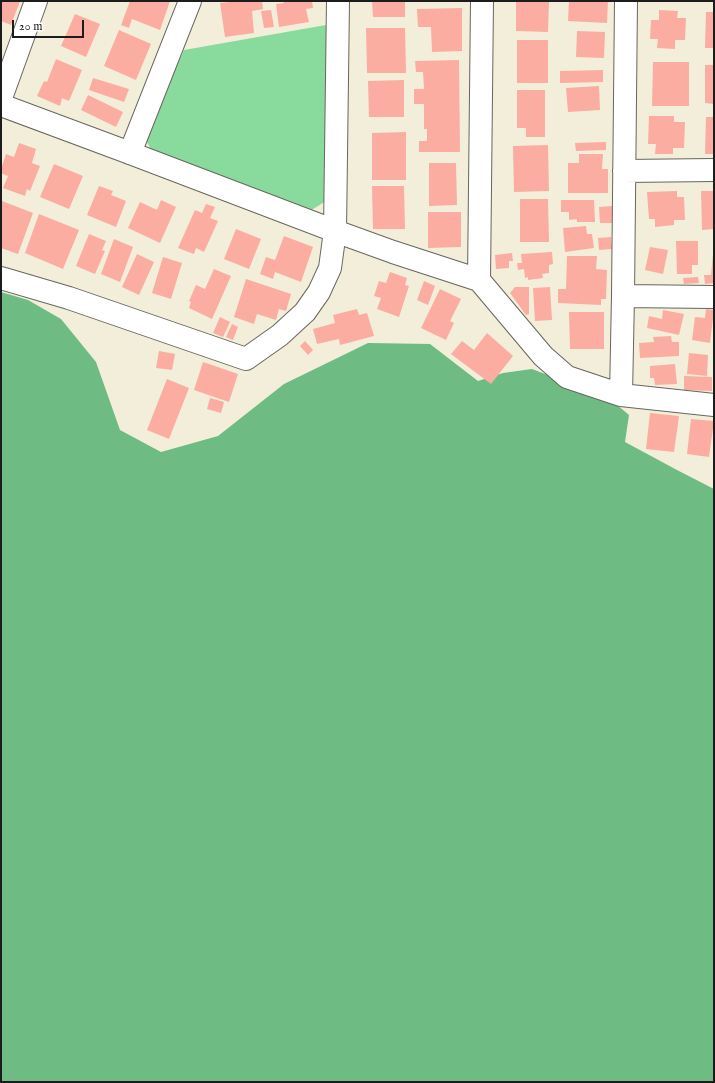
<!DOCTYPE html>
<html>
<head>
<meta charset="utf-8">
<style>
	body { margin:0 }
	#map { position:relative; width:715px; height:1083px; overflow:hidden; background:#f3eed9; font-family:"IM FELL English",serif }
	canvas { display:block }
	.frame { position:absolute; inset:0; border:2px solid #1c1c1c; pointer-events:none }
	.scale { position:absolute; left:12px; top:20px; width:72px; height:18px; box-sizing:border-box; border:2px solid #1c1c1c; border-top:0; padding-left:5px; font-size:12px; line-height:14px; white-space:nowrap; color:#1c1c1c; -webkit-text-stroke:3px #fff; paint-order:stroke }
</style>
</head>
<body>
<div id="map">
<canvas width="715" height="1083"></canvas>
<div class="frame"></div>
<div class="scale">20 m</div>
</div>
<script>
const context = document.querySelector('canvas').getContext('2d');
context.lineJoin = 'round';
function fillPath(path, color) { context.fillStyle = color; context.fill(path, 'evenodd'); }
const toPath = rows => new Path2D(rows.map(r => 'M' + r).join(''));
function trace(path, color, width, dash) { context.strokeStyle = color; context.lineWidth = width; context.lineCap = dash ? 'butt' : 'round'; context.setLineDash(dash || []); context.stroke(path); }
fillPath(toPath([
	[326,25,326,201,305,214,154,156,145,138,184,50]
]), '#88db9d');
fillPath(toPath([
	[1,292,28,300,61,319,96,362,120,430,161,452,218,436,284,384,368,343,430,344,478,381,503,373,532,369,610,399,629,415,625,442,677,470,714,489,714,1082,1,1082]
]), '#6ebb84');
fillPath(toPath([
	[1,1,20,1,11,25,1,21],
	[130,1,170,1,160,30,132,19,129,28,121,25],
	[240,1,262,1,263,9,252,11,254,33,225,37,220,3],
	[283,1,312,1,313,8,306,9,309,22,279,27,276,4,284,3],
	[372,1,405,1,405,17,373,17],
	[516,1,549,1,548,32,516,31],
	[569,1,608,1,607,23,568,21],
	[462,8,462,51,432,52,431,27,418,27,417,9],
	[271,10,274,27,264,28,261,11],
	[659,10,678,11,677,18,686,18,685,40,675,40,675,49,657,48,658,39,650,39,651,20,659,20],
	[706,12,714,12,714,48,705,48],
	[75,14,100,24,86,57,61,46],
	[366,28,405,28,406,73,367,73],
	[119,30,151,44,136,80,104,66],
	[577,31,605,32,604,58,576,57],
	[517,40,548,40,548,83,517,83],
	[56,59,82,70,69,101,62,98,60,106,37,96,44,81,47,82],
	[459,60,460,152,419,152,419,141,427,141,427,129,424,129,424,104,414,104,414,89,424,89,423,72,416,72,415,61],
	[653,62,689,62,689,106,652,106],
	[705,65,714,65,714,104,705,103],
	[603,70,603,82,560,83,560,71],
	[93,78,129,89,124,102,89,90],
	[404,80,404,117,369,117,368,81],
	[599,86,600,110,568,112,566,88],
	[517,90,545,90,545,137,526,137,526,128,517,128],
	[88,95,123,112,116,127,81,110],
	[649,116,674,116,674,122,685,122,684,148,673,148,673,154,655,154,656,144,648,144],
	[706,117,714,117,714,154,705,154],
	[406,132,406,180,372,180,372,133],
	[606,142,606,150,576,151,575,143],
	[19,143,36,149,32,163,40,166,30,191,27,189,25,196,3,188,8,176,1,173,1,169,6,154,14,157],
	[548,145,549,191,514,192,513,146],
	[579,154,603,154,602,169,608,169,608,193,568,193,568,163,579,163],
	[429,163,456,163,457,205,429,206],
	[54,164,83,176,69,209,40,197],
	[99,186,113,191,111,195,126,201,116,227,87,215],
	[372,186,404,186,405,229,373,229],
	[677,191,677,197,684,197,685,220,674,220,674,225,655,227,655,219,649,219,647,192],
	[701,191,714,191,714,229,702,230],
	[520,199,548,199,549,242,520,242],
	[161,200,176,207,160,243,128,228,140,202,157,210],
	[561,200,594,200,595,222,577,222,577,219,569,220,569,212,561,212],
	[2,201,33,213,18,254,1,248],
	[206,204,215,207,210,218,218,221,204,252,196,248,194,254,178,248,195,210,202,213],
	[612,206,613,223,600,223,599,207],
	[428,212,461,212,461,247,428,248],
	[39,214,79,230,63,269,25,253],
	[586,226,587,234,592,234,594,248,565,252,563,228],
	[236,229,261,239,249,269,224,259],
	[89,234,106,241,102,250,105,251,95,274,76,266],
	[284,236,313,247,301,282,275,272,273,279,260,274,266,257,275,260],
	[611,237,612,249,599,250,598,238],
	[114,239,133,247,120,282,101,274],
	[676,241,698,241,698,265,692,265,692,274,677,274],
	[650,247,668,250,663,274,645,270],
	[552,252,553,264,549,265,549,273,542,274,543,278,528,280,528,277,525,278,524,269,518,270,517,263,522,263,521,254],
	[512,253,513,261,509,261,509,268,496,269,495,255],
	[137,254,154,262,139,295,122,287],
	[713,254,714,254,714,283,705,284,704,275,711,275],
	[567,256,597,256,596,269,607,270,606,299,601,299,601,305,558,303,558,289,566,289],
	[163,257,182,263,171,299,152,293],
	[214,269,231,276,212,319,189,308,191,302,189,301,196,285,205,289],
	[390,272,407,278,405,285,409,286,399,317,377,309,381,298,374,296,379,281,386,283],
	[698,277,699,283,684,284,683,278],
	[246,279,291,294,286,311,279,309,276,320,257,314,254,324,234,317],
	[424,281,435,286,428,305,417,300],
	[515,287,529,287,529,314,526,315,510,293],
	[550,287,552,320,535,321,533,288],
	[440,289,461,299,450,321,454,323,446,340,421,328],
	[357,309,359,315,367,313,374,336,340,345,339,339,317,344,313,329,335,323,333,315],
	[706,309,714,310,710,343,692,340,695,317,705,318],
	[663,310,684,314,679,335,647,328,649,316,662,319],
	[569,312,604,312,604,349,570,349],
	[220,317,230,322,223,337,213,333],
	[232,324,238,327,233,340,226,337],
	[487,333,513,356,491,384,451,354,462,341,474,350],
	[671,336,672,342,679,342,679,356,640,358,639,343,654,342,653,337],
	[305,341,313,350,308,355,300,346],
	[159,351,175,354,172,370,156,368],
	[689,353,708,355,707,376,687,374],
	[203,362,238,374,229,402,194,390],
	[675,364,677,384,655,385,654,378,650,378,650,366],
	[684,376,712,377,712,391,684,390],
	[167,379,189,388,169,439,147,430],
	[210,398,224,402,221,413,207,409],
	[650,413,679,416,674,452,646,449],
	[691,419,714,421,709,457,687,454]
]), '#fbada1');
const minor = toPath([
	[1,98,36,1],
	[130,153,335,231,393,252,479,280,543,356,567,377,621,395,714,405],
	[624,171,714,170],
	[1,278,69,298,246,359,280,335,305,312,319,292,330,268,335,231,338,1],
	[479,280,482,1],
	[623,296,714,297],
	[621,395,623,296,626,1]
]);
const tertiary = toPath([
	[1,105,130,153,190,1]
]);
trace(minor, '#67665e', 24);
trace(tertiary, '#67665e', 24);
trace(minor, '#fff', 22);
trace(tertiary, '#fff', 22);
</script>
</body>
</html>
